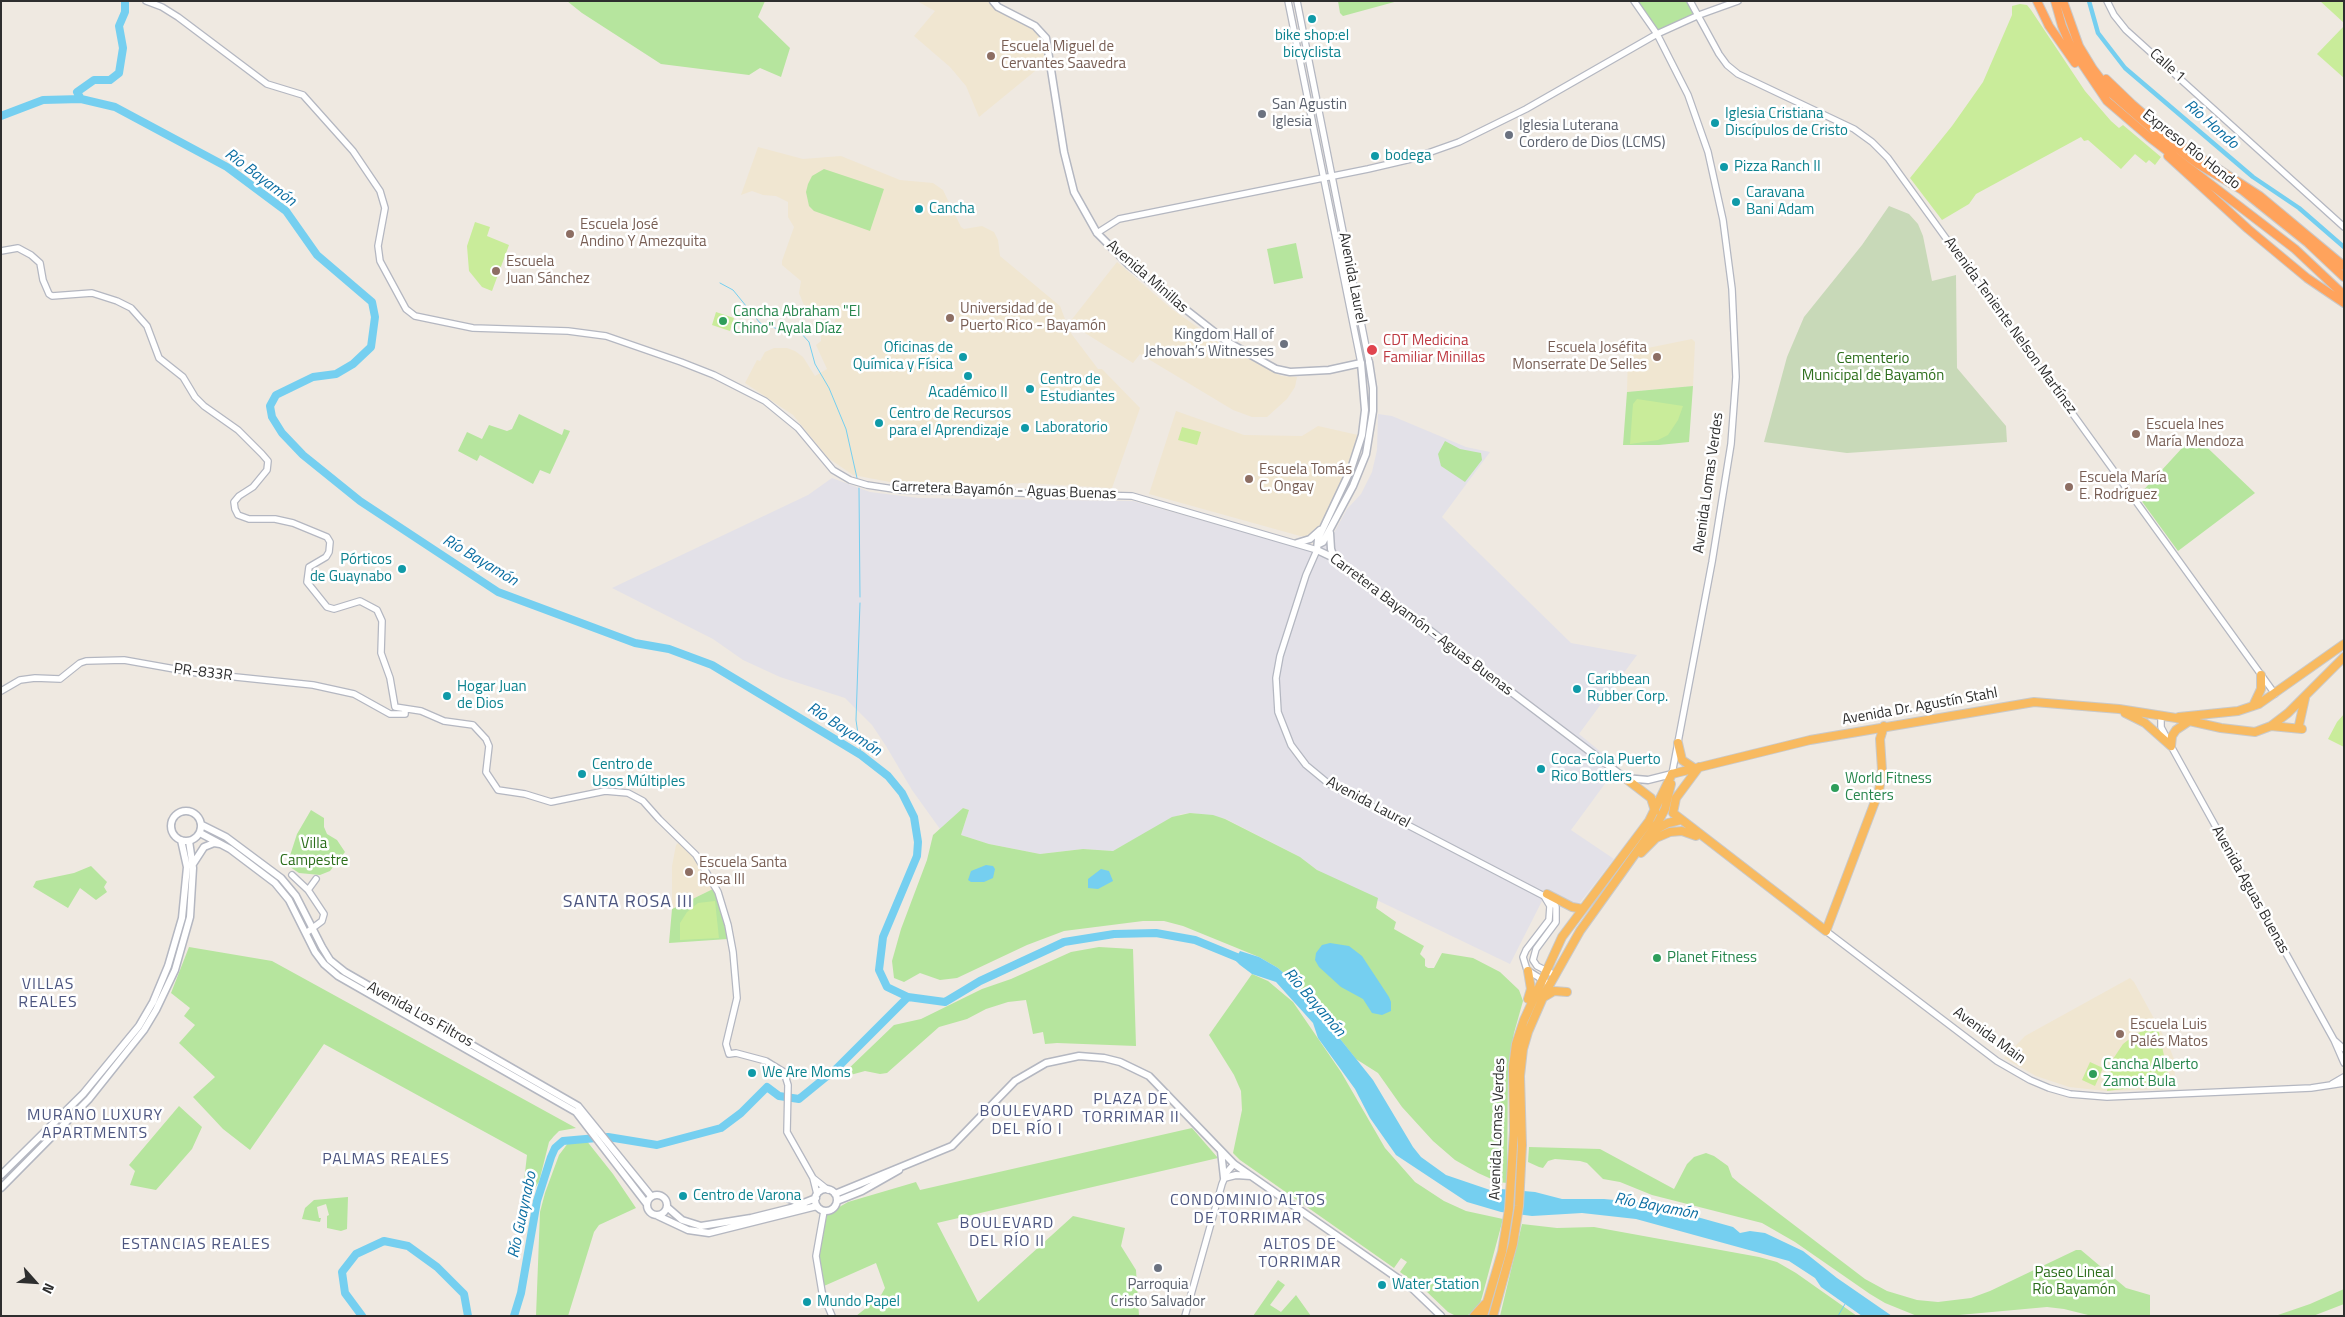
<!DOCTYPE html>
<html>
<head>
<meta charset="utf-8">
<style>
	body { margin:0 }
	#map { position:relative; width:2345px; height:1317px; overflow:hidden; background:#efe9e1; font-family:"Titillium Web",sans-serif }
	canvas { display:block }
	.frame { position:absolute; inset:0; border:2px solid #2e2e2e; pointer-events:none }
	.north { position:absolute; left:10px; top:1257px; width:50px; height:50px; -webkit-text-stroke:4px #fff; paint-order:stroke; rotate:116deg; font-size:14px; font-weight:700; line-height:20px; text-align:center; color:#2e2e2e }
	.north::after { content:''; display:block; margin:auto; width:18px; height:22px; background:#2e2e2e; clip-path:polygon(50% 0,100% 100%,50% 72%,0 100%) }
</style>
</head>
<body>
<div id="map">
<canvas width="2345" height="1317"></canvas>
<div class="frame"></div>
<div class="north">N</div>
</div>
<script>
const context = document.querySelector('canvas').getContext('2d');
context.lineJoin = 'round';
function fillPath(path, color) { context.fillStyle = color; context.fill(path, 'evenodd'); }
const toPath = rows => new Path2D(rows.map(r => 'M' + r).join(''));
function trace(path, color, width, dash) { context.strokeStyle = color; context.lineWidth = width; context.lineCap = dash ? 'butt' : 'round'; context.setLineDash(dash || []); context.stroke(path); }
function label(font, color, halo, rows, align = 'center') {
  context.font = font + ' "Titillium Web",sans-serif'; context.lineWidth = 5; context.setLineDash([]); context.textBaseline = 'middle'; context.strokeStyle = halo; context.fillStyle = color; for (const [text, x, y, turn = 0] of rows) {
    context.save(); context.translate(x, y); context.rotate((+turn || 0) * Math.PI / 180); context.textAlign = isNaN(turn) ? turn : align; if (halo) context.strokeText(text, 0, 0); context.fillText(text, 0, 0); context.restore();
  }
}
fillPath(toPath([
	[1378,414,1392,416,1466,447,1490,452,1442,517,1571,643,1637,655,1579,734,1618,766,1571,830,1614,859,1578,905,1550,890,1542,901,1510,964,1333,879,1317,870,1300,857,1226,819,1192,813,1181,814,1113,851,1083,849,1040,854,989,844,961,835,969,810,963,808,940,829,912,790,886,746,872,725,845,698,780,677,743,660,713,639,612,588,808,495,832,478,870,492,919,498,1133,501,1315,552,1329,542,1347,509,1361,494,1372,472,1377,450]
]), '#e3e1e8');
fillPath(toPath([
	[917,1,988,1,1014,20,1029,26,1040,37,1045,49,1046,62,979,117,966,86,950,67,914,36,935,11],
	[758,147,803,159,841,156,900,180,933,183,943,190,961,227,964,229,982,226,994,232,998,240,1000,256,1060,306,1070,332,1092,361,1098,369,1102,369,1140,408,1112,488,1022,483,1006,485,911,486,853,475,828,458,793,415,745,383,757,360,760,361,765,352,774,348,787,348,795,351,803,357,815,376,827,369,816,345,821,341,821,328,833,328,837,314,834,306,808,315,799,293,801,281,782,265,782,261,794,227,788,217,788,202,776,196,763,195,752,191,741,195],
	[1117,262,1173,310,1226,347,1281,376,1297,377,1295,387,1287,399,1267,417,1252,417,1233,410,1140,354,1133,363,1069,323],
	[1692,339,1695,342,1693,386,1627,392,1628,352],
	[1176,411,1244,435,1302,436,1318,426,1358,435,1351,464,1318,531,1310,537,1300,536,1149,494],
	[679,842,693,854,715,888,672,909,672,866,676,845],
	[2130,978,2134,982,2168,1044,2174,1059,2175,1079,2166,1089,2106,1091,2069,1087,2036,1076,2004,1058,2025,1036]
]), '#f0e6d1');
fillPath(toPath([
	[567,1,765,1,758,17,790,48,781,77,760,68,749,75,661,64,582,13],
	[1338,1,1398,1,1343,16,1340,13],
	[1634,1,1690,1,1699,15,1657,34],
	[824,169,884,189,870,231,814,211,809,206,806,192,808,184,812,176],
	[1296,243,1303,278,1274,284,1267,249],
	[1693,386,1689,442,1659,445,1623,445,1627,392],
	[519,414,562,435,564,429,570,431,550,474,540,470,533,484,480,455,477,461,458,451,467,432,482,439,489,425,507,431,512,429],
	[2194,435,2255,493,2178,551,2138,496],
	[1445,441,1460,449,1481,453,1482,460,1465,482,1441,466,1438,454],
	[963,808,969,810,961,835,989,844,1040,854,1083,849,1113,851,1172,817,1190,813,1213,815,1225,819,1300,857,1317,870,1378,898,1376,908,1396,922,1394,929,1424,946,1420,954,1425,959,1425,966,1428,968,1434,968,1442,953,1473,958,1500,972,1519,990,1523,1001,1514,1033,1508,1067,1507,1183,1498,1182,1478,1173,1455,1160,1433,1141,1402,1107,1378,1073,1356,1059,1297,985,1278,968,1259,957,1183,926,1164,921,1143,921,1064,931,1027,945,957,978,940,980,920,973,904,982,894,978,892,961,901,929,927,860,933,835],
	[311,810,324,818,324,827,327,834,337,840,345,852,330,871,320,875,299,873,287,865,297,834],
	[91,866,107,882,104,887,107,892,96,900,80,888,68,908,33,887,36,881,74,873],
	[715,888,728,939,669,943,672,909],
	[189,947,272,961,576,1128,559,1131,554,1136,549,1142,539,1182,521,1208,527,1155,324,1044,250,1150,223,1129,193,1097,215,1077,179,1043,195,1025,184,1016,190,1008,171,993],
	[1099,947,1133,949,1136,1046,1057,1043,1045,1044,1043,1032,1033,1034,1026,1000,1008,1002,986,1009,967,1019,939,1027,887,1073,880,1074,865,1071,843,1077,844,1073,894,1025,921,1019,982,989,1011,979,1071,952],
	[1252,974,1268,981,1293,1002,1341,1072,1385,1148,1415,1182,1444,1201,1466,1211,1503,1219,1482,1297,1479,1306,1472,1313,1466,1316,1456,1316,1448,1312,1426,1291,1400,1272,1407,1262,1401,1258,1394,1268,1240,1160,1233,1153,1242,1110,1241,1091,1234,1075,1209,1035],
	[179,1106,202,1127,192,1149,156,1190,130,1185,135,1171,129,1165],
	[1192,1128,1218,1158,937,1223,978,1302,1073,1216,1125,1228,1121,1246,1136,1270,1139,1316,856,1316,880,1297,885,1288,876,1263,824,1286,819,1257,827,1214,848,1202,916,1182,920,1190],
	[574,1140,586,1140,613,1174,636,1208,599,1225,594,1232,568,1316,536,1316,540,1212,545,1193,559,1155,568,1143],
	[1529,1147,1600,1149,1674,1189,1687,1164,1694,1157,1706,1153,1714,1156,1728,1166,1732,1177,1739,1183,1865,1279,1887,1291,1917,1300,1938,1302,1971,1298,1990,1291,2076,1250,2081,1250,2126,1288,2150,1295,2150,1316,2092,1316,2064,1309,2047,1307,1948,1316,1917,1316,1885,1303,1870,1294,1795,1242,1762,1223,1652,1195,1620,1182,1603,1179,1587,1163,1580,1161,1555,1159,1548,1161,1543,1168,1539,1167,1528,1162],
	[348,1197,347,1229,341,1231,327,1228,327,1216,329,1215,326,1204,317,1207,319,1218,321,1218,320,1222,302,1219,305,1208,314,1200],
	[1522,1224,1557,1228,1594,1227,1759,1257,1777,1262,1796,1273,1857,1316,1500,1316],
	[1278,1280,1285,1285,1270,1305,1281,1312,1296,1295,1311,1316,1253,1316],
	[2344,1289,2344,1304,2313,1316,2275,1316,2310,1304]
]), '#b6e59e');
fillPath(toPath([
	[1889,206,1909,214,1918,224,1923,236,1932,281,1956,275,1957,368,2006,426,2007,442,1847,453,1764,442,1787,357,1804,317,1862,245]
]), '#c8d9b8');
fillPath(toPath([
	[2320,1,2344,1,2344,23],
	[2020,4,2027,5,2031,10,2085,91,2111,121,2119,128,2123,125,2161,157,2155,165,2149,160,2146,163,2135,154,2121,169,2088,140,2084,141,2081,137,1976,194,1969,204,1942,220,1910,178,1952,126,1983,82,2012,15,2012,6],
	[2344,26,2344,78,2317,54],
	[475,222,490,227,487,236,509,245,492,291,482,287,469,271,467,246],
	[716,312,734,318,730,331,712,325],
	[1637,399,1683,406,1678,420,1668,435,1658,440,1630,444,1633,404],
	[1182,427,1201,432,1197,445,1178,440],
	[2344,714,2344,747,2328,739,2337,722],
	[715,901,719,938,680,940,680,923,687,912,698,903],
	[2157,1024,2169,1078,2164,1084,2107,1091,2113,1059,2123,1044,2136,1034],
	[2090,1062,2103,1068,2095,1086,2082,1080]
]), '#c9ec9a');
fillPath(toPath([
	[986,865,993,866,995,869,993,878,984,882,971,882,968,880,971,871],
	[1101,869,1109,871,1113,881,1098,889,1088,888,1088,879],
	[1330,943,1349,946,1362,956,1389,997,1391,1002,1391,1011,1382,1015,1372,1013,1363,999,1341,987,1319,967,1315,960,1316,953,1322,945],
	[1240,951,1259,957,1278,968,1297,985,1373,1080,1413,1147,1421,1157,1446,1175,1493,1191,1501,1189,1535,1192,1562,1199,1604,1199,1647,1203,1733,1227,1740,1233,1750,1231,1765,1233,1803,1251,1837,1278,1892,1316,1862,1316,1821,1287,1815,1278,1789,1261,1636,1219,1582,1213,1532,1216,1501,1212,1467,1202,1396,1155,1370,1118,1355,1089,1318,1038,1313,1023,1276,982,1252,974,1240,965,1235,960]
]), '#75cff0');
trace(toPath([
	[720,283,733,290,760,323,784,331,800,332,809,342,815,364,829,388,846,429,857,478],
	[859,488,860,597],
	[860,603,856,720,861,755],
	[1838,1316,1845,1304]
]), '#75cff0', 1);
trace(toPath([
	[2089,1,2098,33,2125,68,2253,177,2299,208,2344,247]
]), '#75cff0', 4.5);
trace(toPath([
	[81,99,77,92,94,80,110,80,119,73,123,48,119,26,125,12,125,1],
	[1,116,43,100,81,99,115,107,227,167,286,211,317,255,372,302,375,317,371,347,353,364,336,374,313,377,276,395,270,406,272,417,282,433,303,455,360,501,498,592,635,643,669,649,712,665,861,755,888,776,902,793,914,817,918,842,917,856,883,937,879,970,887,987,908,997,945,1002,980,981,1064,942,1114,934,1156,933,1195,940,1244,960],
	[362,1316,345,1293,342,1272,356,1254,384,1241,408,1246,437,1267,464,1294,468,1316],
	[514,1316,521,1293,537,1201,551,1157,555,1148,563,1141,608,1137,657,1145,721,1128,741,1113,767,1087,779,1096,799,1099,837,1068,908,997]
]), '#75cff0', 8);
const tertiary = toPath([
	[146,1,162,7,178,17,267,84,303,95,353,151,380,191,385,208,378,246,380,261,406,309,415,316,473,328,568,331,606,336,681,362,714,375,765,401,798,428,833,470,850,480,867,485,900,490,1132,496,1317,550,1306,575,1280,656,1276,678,1278,712,1291,745,1306,765,1329,784,1544,896,1550,906,1549,920,1526,950,1523,957,1527,970,1546,982],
	[1288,1,1361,363],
	[1297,1,1369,362],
	[1634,1,1657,34,1688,95,1708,152,1723,220,1732,289,1736,377,1731,444,1712,562,1672,774],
	[1690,1,1719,54,1727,65,1738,74,1854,129,1872,142,1888,158,2275,694],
	[2107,1,2114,15,2126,30,2344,227],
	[1097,233,1119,219,1368,169,1411,159,1459,142,1526,109,1657,34,1699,15,1738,1],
	[1,251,18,248,31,255,40,263,43,280,49,294,52,296,92,293,117,301,131,308,147,326,159,358,183,377,195,397,204,406,238,430,262,454,268,461,267,470,253,487,239,496,234,502,235,509,238,515,249,519,275,519,293,523,327,537,330,542,329,552,326,557,309,567,307,582,327,607,334,609,360,601,377,610,382,621,381,653,390,678,395,707,421,711,444,721,473,725,486,739,489,746,486,772,498,790,525,794,551,802,605,791,628,793,643,801,659,819,696,855,718,892,728,925,733,952,737,998,726,1044,729,1054,736,1053,766,1061,784,1072,788,1085,787,1132,813,1178,828,1190],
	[1,691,20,680,35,678,60,679,80,663,86,661,124,660,197,673,313,685,354,694,390,714,405,714,405,710],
	[2161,716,2161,727,2171,746,2334,1040,2344,1063],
	[292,875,308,890,324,914,322,921,306,933],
	[308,890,316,879],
	[1550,897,1556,907,1556,922,1536,949,1533,960,1537,966,1555,975],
	[1826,931,1997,1061,2030,1080,2049,1088,2070,1094,2107,1097,2311,1088,2344,1083],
	[2334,1040,2344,1049],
	[2332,1084,2344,1077],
	[813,1178,817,1194],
	[824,1211,816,1256,822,1292,832,1316],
	[1185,1316,1222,1184,1227,1172,1234,1164]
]);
const secondary = toPath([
	[993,1,998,7,1035,26,1046,38,1064,152,1074,192,1097,233,1129,265,1226,341,1276,369,1290,372,1329,370,1361,363,1365,410,1362,435,1351,469,1318,539,1317,550,1334,558,1625,778,1648,780,1672,774],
	[1330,533,1331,549,1334,558],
	[1297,543,1310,539,1320,530],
	[1319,544,1323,542,1353,486,1366,454,1373,411,1373,388,1369,362],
	'171 826a15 15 0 1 1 30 0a15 15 0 1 1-30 0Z',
	[202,825,226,837,281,878,296,896,322,947,330,960,345,972,578,1106,651,1196],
	[200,833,230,849,275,883,289,900,315,952,324,964,338,976,576,1112,646,1203],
	[193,864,204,847,214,843,220,844],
	[1221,1151,1224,1178,1236,1175,1251,1176],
	[1,1175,83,1094,139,1026,153,1002,168,966,182,918,187,867,181,840],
	[1,1188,89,1099,144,1030,156,1010,175,970,190,917,193,868,189,841],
	'815 1200a11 11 0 1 1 22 0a11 11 0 1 1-22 0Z',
	[835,1194,952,1146,1015,1081,1046,1063,1079,1056,1104,1058,1120,1062,1149,1076,1234,1164,1413,1289,1441,1316],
	'647 1205a10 10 0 1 1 20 0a10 10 0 1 1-20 0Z',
	[789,1199,804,1204],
	[837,1201,862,1191,899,1170],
	[667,1207,682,1220,701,1226,751,1218,791,1208,816,1198],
	[656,1215,688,1230,709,1233,817,1206]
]);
const trunk = toPath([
	[2253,706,2261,689,2261,675],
	[2125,713,2145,723,2171,746],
	[2179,717,2238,711,2259,704,2344,644],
	[2299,725,2305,698],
	[2271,726,2302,729],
	[1678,743,1682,760,1694,768],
	[2171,746,2172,736,2176,730,2188,722],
	[1699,767,1676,798,1673,813,1826,931,1879,791,1882,770,1880,739,1884,726],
	[1672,774,1810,740,2034,702,2119,709,2176,718,2221,728,2255,732,2271,726,2288,713,2344,657],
	[1625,778,1651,798,1655,811],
	[1653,831,1668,823,1681,820],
	[1641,853,1656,838,1670,832,1682,831,1696,836],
	[1547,894,1572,907,1583,909],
	[1544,997,1554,991,1567,992],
	[1528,999,1531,989,1528,971],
	[1474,1316,1485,1304],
	[1483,1316,1502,1252,1509,1209,1514,1131,1513,1067,1516,1044,1524,1020,1562,937,1649,821,1672,774],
	[1493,1316,1513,1244,1519,1206,1522,1145,1520,1076,1523,1049,1528,1032,1545,993,1580,931,1658,822,1665,809,1671,784]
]);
const motorway = toPath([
	[2037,1,2049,26,2075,63],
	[2055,1,2062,26,2072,49,2107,101,2149,137,2295,249,2344,295],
	[2063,1,2079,46,2093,69,2112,94,2158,134,2198,164,2242,190,2263,207,2308,243,2344,277],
	[2106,79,2132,104,2175,141,2260,196,2344,266],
	[2168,156,2248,229,2307,278,2344,303]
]);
trace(tertiary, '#b4b7c1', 8);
trace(secondary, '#b4b7c1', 9);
trace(trunk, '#c9c9c9', 10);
trace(motorway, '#c9c9c9', 10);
trace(tertiary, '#fff', 5.5);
trace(secondary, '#fff', 6);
trace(trunk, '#f8ba60', 8);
trace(motorway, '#ffa35c', 8);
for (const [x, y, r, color] of [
	[1312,19,5,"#0f9aa8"],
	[991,56,5,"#8d6e63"],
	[1262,114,5,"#6b7280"],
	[1715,123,5,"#0f9aa8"],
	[1509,135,5,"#6b7280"],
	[1375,156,5,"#0f9aa8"],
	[1724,167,5,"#0f9aa8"],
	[1736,202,5,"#0f9aa8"],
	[919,209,5,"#0f9aa8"],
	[570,234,5,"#8d6e63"],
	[496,271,5,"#8d6e63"],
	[950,318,5,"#8d6e63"],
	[723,321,5,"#2e9e5b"],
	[1284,344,5,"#6b7280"],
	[1372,350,6,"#e0444e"],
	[963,357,5,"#0f9aa8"],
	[1657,357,5,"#8d6e63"],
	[968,376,5,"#0f9aa8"],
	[1030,389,5,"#0f9aa8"],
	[879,423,5,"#0f9aa8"],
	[1025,428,5,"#0f9aa8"],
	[2136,434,5,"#8d6e63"],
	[1249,479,5,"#8d6e63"],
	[2069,487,5,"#8d6e63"],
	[402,569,5,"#0f9aa8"],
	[1577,689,5,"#0f9aa8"],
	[447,696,5,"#0f9aa8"],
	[1541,769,5,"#0f9aa8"],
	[582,774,5,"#0f9aa8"],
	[1835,788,5,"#2e9e5b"],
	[689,872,5,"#8d6e63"],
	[1657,958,5,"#2e9e5b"],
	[2120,1034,5,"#8d6e63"],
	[752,1073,5,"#0f9aa8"],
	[2093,1074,5,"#2e9e5b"],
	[683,1196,5,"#0f9aa8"],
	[1158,1268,5,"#6b7280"],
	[1382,1285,5,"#0f9aa8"],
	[807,1302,5,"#0f9aa8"]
]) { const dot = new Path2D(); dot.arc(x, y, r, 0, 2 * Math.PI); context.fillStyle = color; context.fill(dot); trace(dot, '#fff', 2); }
label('15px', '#0d838f', '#fff', [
	["bike shop:el",1312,36,"center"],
	["bicyclista",1312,53,"center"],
	["Iglesia Cristiana",1725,114],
	["Discípulos de Cristo",1725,131],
	["bodega",1385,156],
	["Pizza Ranch II",1734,167],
	["Caravana",1746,193],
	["Bani Adam",1746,210],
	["Cancha",929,209],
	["Oficinas de",953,348,"right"],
	["Química y Física",953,365,"right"],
	["Centro de",1040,380],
	["Estudiantes",1040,397],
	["Académico II",968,393,"center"],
	["Centro de Recursos",889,414],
	["para el Aprendizaje",889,431],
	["Laboratorio",1035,428],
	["Pórticos",392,560,"right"],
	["de Guaynabo",392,577,"right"],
	["Caribbean",1587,680],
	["Rubber Corp.",1587,697],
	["Hogar Juan",457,687],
	["de Dios",457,704],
	["Coca-Cola Puerto",1551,760],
	["Rico Bottlers",1551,777],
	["Centro de",592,765],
	["Usos Múltiples",592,782],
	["We Are Moms",762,1073],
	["Centro de Varona",693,1196],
	["Water Station",1392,1285],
	["Mundo Papel",817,1302]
], 'left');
label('15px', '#785e54', '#fff', [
	["Escuela Miguel de",1001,47],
	["Cervantes Saavedra",1001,64],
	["Escuela José",580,225],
	["Andino Y Amezquita",580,242],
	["Escuela",506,262],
	["Juan Sánchez",506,279],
	["Universidad de",960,309],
	["Puerto Rico - Bayamón",960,326],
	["Escuela Joséfita",1647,348,"right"],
	["Monserrate De Selles",1647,365,"right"],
	["Escuela Ines",2146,425],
	["María Mendoza",2146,442],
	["Escuela Tomás",1259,470],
	["C. Ongay",1259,487],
	["Escuela María",2079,478],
	["E. Rodríguez",2079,495],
	["Escuela Santa",699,863],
	["Rosa III",699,880],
	["Escuela Luis",2130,1025],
	["Palés Matos",2130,1042]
], 'left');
label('15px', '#2e2e2e', '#fff', [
	["Calle 1",2167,66,42],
	["Expreso Río Hondo",2191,150,38],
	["Avenida Minillas",1147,277,41],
	["Avenida Laurel",1352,278,79],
	["Avenida Teniente Nelson Martínez",2010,326,54],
	["Avenida Lomas Verdes",1709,483,-82],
	["Carretera Bayamón - Aguas Buenas",1004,491,2],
	["Carretera Bayamón - Aguas Buenas",1421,625,37],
	["PR-833R",203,673,7],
	["Avenida Dr. Agustín Stahl",1920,707,-10],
	["Avenida Laurel",1368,803,28],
	["Avenida Aguas Buenas",2250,890,61],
	["Avenida Los Filtros",420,1015,29],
	["Avenida Main",1989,1036,36],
	["Avenida Lomas Verdes",1498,1129,-88]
]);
label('15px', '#5b616d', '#fff', [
	["San Agustin",1272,105],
	["Iglesia",1272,122],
	["Iglesia Luterana",1519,126],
	["Cordero de Dios (LCMS)",1519,143],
	["Kingdom Hall of",1274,335,"right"],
	["Jehovah’s Witnesses",1274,352,"right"],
	["Parroquia",1158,1285,"center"],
	["Cristo Salvador",1158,1302,"center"]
], 'left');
label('15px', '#27864d', '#fff', [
	["Cancha Abraham \"El",733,312],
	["Chino\" Ayala Díaz",733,329],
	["World Fitness",1845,779],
	["Centers",1845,796],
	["Planet Fitness",1667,958],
	["Cancha Alberto",2103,1065],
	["Zamot Bula",2103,1082]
], 'left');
label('15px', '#be3a42', '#fff', [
	["CDT Medicina",1383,341],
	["Familiar Minillas",1383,358]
], 'left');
label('15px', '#2c6e1b', '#fff', [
	["Cementerio",1873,359],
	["Municipal de Bayamón",1873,376],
	["Villa",314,844],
	["Campestre",314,861],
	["Paseo Lineal",2074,1273],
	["Río Bayamón",2074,1290]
]);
label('italic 16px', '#0d6fa3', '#fff', [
	["Río Hondo",2211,125,41],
	["Río Bayamón",260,178,37],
	["Río Bayamón",480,561,31],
	["Río Bayamón",844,730,33],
	["Río Bayamón",1314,1003,49],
	["Río Bayamón",1656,1207,11],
	["Río Guaynabo",523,1215,-78]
]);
context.letterSpacing = '1px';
label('16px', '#4d5680', '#fff', [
	["VILLAS",48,985],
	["REALES",48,1003],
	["PLAZA DE",1131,1100],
	["TORRIMAR II",1131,1118],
	["BOULEVARD",1027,1112],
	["DEL RÍO I",1027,1130],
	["MURANO LUXURY",95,1116],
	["APARTMENTS",95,1134],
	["PALMAS REALES",386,1160],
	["CONDOMINIO ALTOS",1248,1201],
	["DE TORRIMAR",1248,1219],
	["BOULEVARD",1007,1224],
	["DEL RÍO II",1007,1242],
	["ESTANCIAS REALES",196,1245],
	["ALTOS DE",1300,1245],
	["TORRIMAR",1300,1263]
]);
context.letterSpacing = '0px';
context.letterSpacing = '1px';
label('18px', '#4d5680', '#fff', [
	["SANTA ROSA III",628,903]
]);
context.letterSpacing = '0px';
</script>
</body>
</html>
